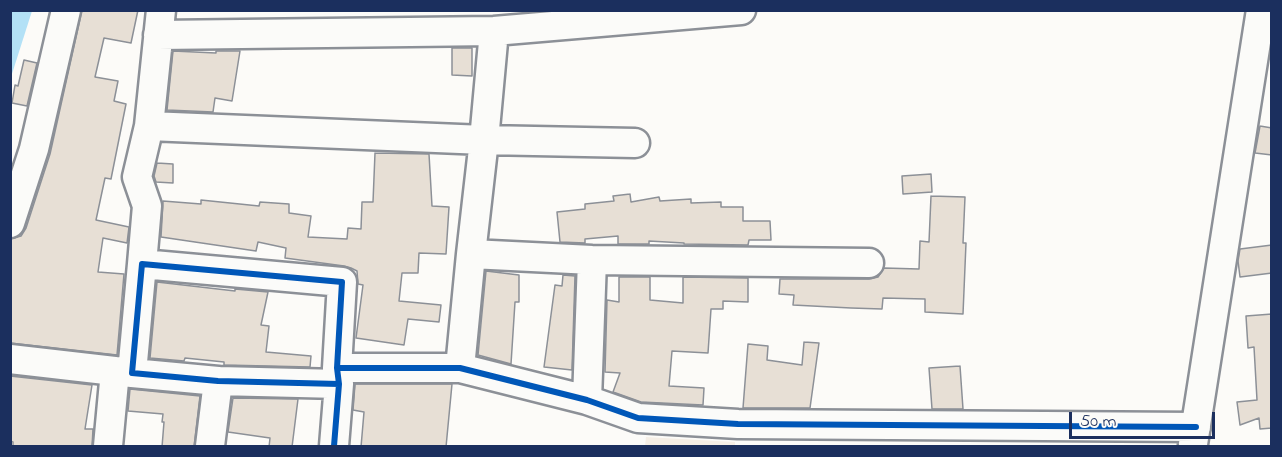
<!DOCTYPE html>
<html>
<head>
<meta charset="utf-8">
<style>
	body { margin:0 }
	#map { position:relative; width:1282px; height:457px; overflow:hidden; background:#fcfbf8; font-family:"Indie Flower",sans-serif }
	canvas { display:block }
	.frame { position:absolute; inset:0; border:12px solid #1b2f5e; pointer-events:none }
	.scale { position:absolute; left:1069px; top:412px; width:146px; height:27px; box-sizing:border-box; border:3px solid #1b2f5e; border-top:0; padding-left:8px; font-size:18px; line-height:21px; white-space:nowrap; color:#1b2f5e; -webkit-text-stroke:4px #fdfcf7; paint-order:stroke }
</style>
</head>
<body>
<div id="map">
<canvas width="1282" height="457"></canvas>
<div class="frame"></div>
<div class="scale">50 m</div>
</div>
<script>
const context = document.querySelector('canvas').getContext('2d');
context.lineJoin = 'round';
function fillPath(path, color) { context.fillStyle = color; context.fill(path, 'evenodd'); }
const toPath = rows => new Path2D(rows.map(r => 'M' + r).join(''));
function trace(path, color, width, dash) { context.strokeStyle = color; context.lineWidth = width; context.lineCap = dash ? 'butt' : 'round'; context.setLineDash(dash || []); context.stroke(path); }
fillPath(toPath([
	[646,437,735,442,735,446,645,446]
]), '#f6efe6');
fillPath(toPath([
	[11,10,32,11,11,77,10,11]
]), '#b3e1f6');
const building = toPath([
	[82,10,138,10,131,43,104,38,95,77,118,81,114,101,126,104,111,179,105,178,96,220,129,227,127,243,103,238,98,272,124,274,117,355,10,343,10,239,21,236,26,228,50,154,82,10],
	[452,48,472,48,472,76,452,75,452,48],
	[173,51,216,53,216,51,240,51,232,101,215,98,213,112,167,110,173,51],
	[24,60,37,63,27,106,12,103,15,85,18,86,24,60],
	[1260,126,1272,128,1272,155,1255,153,1260,126],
	[375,153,429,154,432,206,449,207,446,254,419,253,418,273,402,273,399,301,441,305,439,322,408,319,404,345,356,338,363,285,358,284,357,271,351,268,344,266,285,258,286,248,258,242,256,251,161,237,163,201,201,204,201,200,259,206,260,202,289,204,289,213,311,216,308,237,347,239,348,228,361,229,362,202,373,202,375,153],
	[157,163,173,164,173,183,156,182,154,176,157,163],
	[931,174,932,192,903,194,902,176,931,174],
	[630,194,631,202,659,197,660,201,691,199,691,203,721,202,721,207,743,207,743,221,770,221,771,240,749,240,748,245,684,244,684,243,649,241,649,244,618,244,618,236,585,239,585,243,560,242,557,212,585,209,585,204,614,201,613,196,630,194],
	[931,196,965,197,963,243,966,243,963,314,925,312,925,299,883,298,882,309,851,308,793,305,794,295,779,294,780,279,869,279,878,277,884,268,919,269,920,241,929,242,931,196],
	[1272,245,1272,273,1240,277,1238,261,1240,249,1272,245],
	[486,271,519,275,519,302,515,302,511,364,478,355,486,271],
	[563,275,575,276,572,370,544,367,555,285,562,286,563,275],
	[619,277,650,277,650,300,683,303,683,277,748,278,748,302,723,301,723,309,711,309,708,353,672,351,669,386,704,388,703,405,641,402,613,392,620,373,605,372,607,300,619,302,619,277],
	[157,282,235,291,235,289,268,292,261,325,269,326,266,352,311,356,310,367,224,365,224,362,185,358,184,361,150,358,157,282],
	[1272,314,1272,428,1260,429,1259,418,1240,425,1237,402,1257,400,1254,347,1248,348,1246,316,1272,314],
	[804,342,819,343,810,408,743,408,748,344,768,346,767,360,802,365,804,342],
	[960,366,963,409,932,409,929,368,960,366],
	[10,376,92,385,85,429,93,429,92,447,13,447,13,442,10,441,10,376],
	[355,384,452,384,446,447,361,447,364,412,353,410,355,384],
	[130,389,200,396,194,447,162,447,164,422,162,422,163,414,128,411,130,389],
	[233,398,298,399,292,447,269,447,270,438,228,432,233,398]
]);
fillPath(building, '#e7dfd5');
trace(building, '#8c9097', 1.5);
const minor = toPath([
	[161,10,149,126,484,140,471,254],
	[494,31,484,140,635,143],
	[158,35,494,31,741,10],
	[10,223,34,149,66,10],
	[142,264,147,206,137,177,149,126],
	[10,359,132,373],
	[337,368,460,368,587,400,638,418,738,424,1196,427],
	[460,368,471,254,592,260,869,263],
	[587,400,592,260],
	[1193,444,1261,10],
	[108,446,115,371],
	[210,446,218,381],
	[334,446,339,384,337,368,342,282,142,264,132,373,218,381,339,384]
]);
trace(minor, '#8c9097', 33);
trace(minor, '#fbfbf9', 28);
trace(toPath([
	[337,368,460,368,587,400,638,418,738,424,1196,427],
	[334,446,339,384,337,368,342,282,142,264,132,373,218,381,339,384]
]), '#0057b8', 6);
</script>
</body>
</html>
